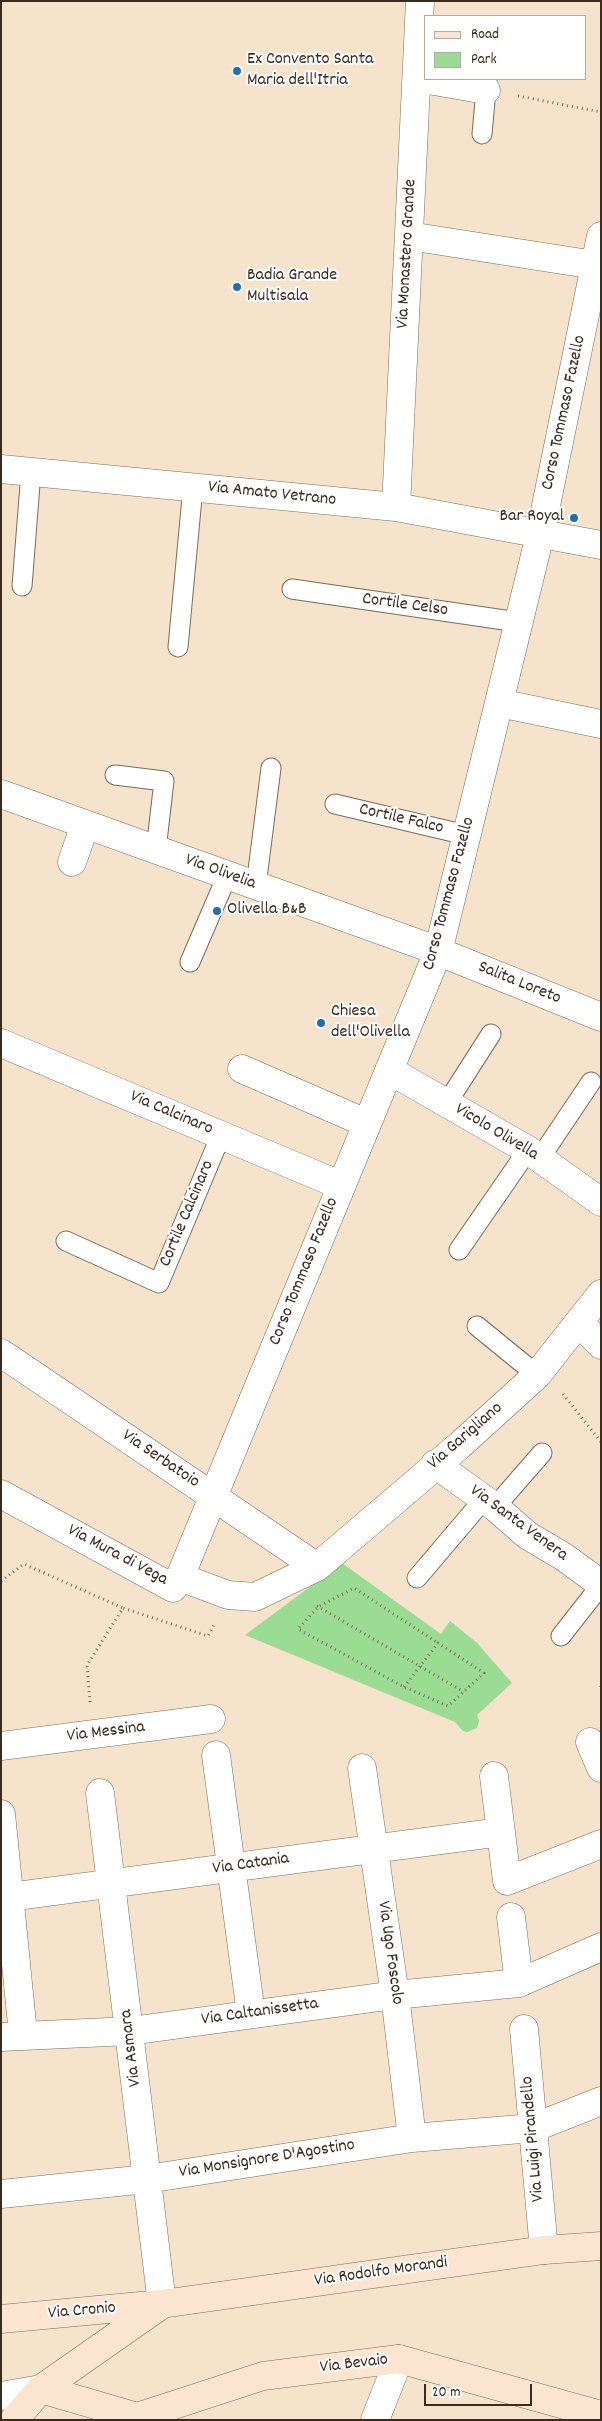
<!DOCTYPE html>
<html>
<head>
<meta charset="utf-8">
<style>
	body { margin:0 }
	#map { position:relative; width:602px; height:2421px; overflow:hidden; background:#f5e3cb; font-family:Dekko,sans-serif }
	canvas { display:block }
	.frame { position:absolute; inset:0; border:2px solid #3b2a1e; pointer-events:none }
	.legend { position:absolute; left:424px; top:15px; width:162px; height:65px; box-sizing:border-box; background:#fff; border:1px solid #b1aaa5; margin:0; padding:6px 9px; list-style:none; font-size:15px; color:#3b2a1e }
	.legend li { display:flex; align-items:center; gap:10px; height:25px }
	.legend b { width:25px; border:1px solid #b1aaa5 }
	.scale { position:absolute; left:424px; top:2384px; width:108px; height:22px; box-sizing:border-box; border:2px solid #3b2a1e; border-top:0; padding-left:6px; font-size:15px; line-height:18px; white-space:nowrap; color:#3b2a1e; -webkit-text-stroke:4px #fff; paint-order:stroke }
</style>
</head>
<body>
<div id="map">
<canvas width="602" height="2421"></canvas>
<div class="frame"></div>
<ul class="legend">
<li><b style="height:6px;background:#fce5d0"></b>Road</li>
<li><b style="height:14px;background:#9adc93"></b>Park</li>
</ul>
<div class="scale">20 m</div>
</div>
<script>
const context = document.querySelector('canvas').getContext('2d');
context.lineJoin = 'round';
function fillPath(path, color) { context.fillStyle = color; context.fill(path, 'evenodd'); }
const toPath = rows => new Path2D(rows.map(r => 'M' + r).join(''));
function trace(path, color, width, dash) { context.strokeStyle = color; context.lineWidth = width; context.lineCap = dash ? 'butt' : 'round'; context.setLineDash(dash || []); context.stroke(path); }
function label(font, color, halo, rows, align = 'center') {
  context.font = font + ' Dekko,sans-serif'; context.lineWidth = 4; context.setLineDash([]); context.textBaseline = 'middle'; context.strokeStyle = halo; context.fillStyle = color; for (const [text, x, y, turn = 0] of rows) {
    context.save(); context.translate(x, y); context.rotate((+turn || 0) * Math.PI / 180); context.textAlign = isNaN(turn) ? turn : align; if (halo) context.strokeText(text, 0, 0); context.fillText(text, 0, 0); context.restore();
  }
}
fillPath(toPath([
	[342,1563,441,1634,450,1621,477,1643,512,1683,477,1715,479,1721,477,1728,467,1732,463,1731,455,1722,245,1635]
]), '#9adc93');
const lane = toPath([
	[482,134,487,79],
	[22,586,31,472],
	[292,589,518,622],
	[178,647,193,487],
	[115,775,164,781,156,850],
	[335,804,466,835],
	[256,886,271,768],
	[190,962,227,876],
	[447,1103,491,1034],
	[540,1158,591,1082],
	[66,1241,159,1283,221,1135],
	[459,1250,528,1150],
	[477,1326,537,1375],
	[495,1507,542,1453],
	[417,1578,484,1499],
	[561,1636,601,1585]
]);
const street = toPath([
	[417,78,486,90],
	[409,236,601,266],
	[1,469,396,507,601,545],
	[396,507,420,1],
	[499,703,601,724],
	[1,794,422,945,601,1017],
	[72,862,85,825],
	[1,1043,340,1185],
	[242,1069,366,1123],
	[389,1070,528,1150,601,1202],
	[579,1322,601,1345],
	[1,1353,317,1567],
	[435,1464,495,1507,527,1535,564,1557,601,1584],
	[1,1494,173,1588,180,1577,228,1595,255,1597,317,1567,460,1445,537,1375,601,1294],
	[180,1577,438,952,540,535,601,236],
	[590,1742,601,1768],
	[1,1746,211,1719],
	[216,1755,251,2014],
	[362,1768,395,1995,412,2138],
	[494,1776,507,1881,601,1844],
	[100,1793,162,2304],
	[1,1814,23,2034],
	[1,1898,501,1832],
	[511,1917,519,1983],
	[524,2029,544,2250],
	[1,2037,130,2031,395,1995,519,1983,601,1947],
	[1,2194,147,2179,412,2138,533,2128,601,2101],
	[1,2396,41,2389],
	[375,2420,399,2359]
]);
const secondary = toPath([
	[1,2319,162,2304,544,2250,601,2246],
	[41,2389,137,2417,263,2376,399,2359,601,2415],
	[14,2420,41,2389,161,2305]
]);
trace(lane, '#7c6b5b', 21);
trace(street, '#7c6b5b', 29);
trace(secondary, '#7c6b5b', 29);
trace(toPath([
	[518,96,601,112],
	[563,1394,601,1442],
	[1,1581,24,1564,123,1608],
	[317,1606,464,1692],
	[601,1686,601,1687],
	[404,1687,438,1643,484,1673,448,1706,404,1687,298,1629,318,1607,354,1588,438,1643],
	[90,1702,87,1665,123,1608,208,1636,215,1623]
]), '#7c6b5b', 3, [1, 4]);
trace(lane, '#fff', 19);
trace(street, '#fff', 28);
trace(secondary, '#fce5d0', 28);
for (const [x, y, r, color] of [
	[237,71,5,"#1f6fb2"],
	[237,287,5,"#1f6fb2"],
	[574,518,5,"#1f6fb2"],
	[217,911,5,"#1f6fb2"],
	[321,1023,5,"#1f6fb2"]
]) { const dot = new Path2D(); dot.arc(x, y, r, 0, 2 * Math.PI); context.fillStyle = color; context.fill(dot); trace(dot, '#fff', 2); }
label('18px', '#3b2a1e', '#fff', [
	["Ex Convento Santa",247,61],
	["Maria dell'Itria",247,82],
	["Badia Grande",247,277],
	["Multisala",247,298],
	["Bar Royal",564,518,"right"],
	["Olivella B&B",227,911],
	["Chiesa",331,1013],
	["dell'Olivella",331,1034]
], 'left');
label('18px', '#3b2a1e', '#fff', [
	["Via Monastero Grande",408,254,-87],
	["Corso Tommaso Fazello",565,413,-78],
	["Via Amato Vetrano",272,495,6],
	["Cortile Celso",405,606,8],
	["Cortile Falco",401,820,13],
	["Via Olivelia",220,873,20],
	["Corso Tommaso Fazello",450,894,-75],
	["Salita Loreto",519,984,22],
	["Via Calcinaro",171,1114,23],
	["Vicolo Olivella",496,1133,31],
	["Cortile Calcinaro",188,1214,-67],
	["Corso Tommaso Fazello",305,1272,-68],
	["Via Garigliano",466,1437,-41],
	["Via Serbatoio",160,1460,34],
	["Via Santa Venera",518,1524,36],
	["Via Mura di Vega",117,1556,28],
	["Via Messina",106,1733,-7],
	["Via Catania",251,1865,-8],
	["Via Ugo Foscolo",389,1953,82],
	["Via Caltanissetta",260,2013,-8],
	["Via Asmara",132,2048,-97],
	["Via Luigi Pirandello",534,2139,-95],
	["Via Monsignore D'Agostino",267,2160,-9],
	["Via Rodolfo Morandi",381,2273,-8],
	["Via Cronio",82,2312,-5],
	["Via Bevaio",354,2365,-7]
]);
</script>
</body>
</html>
